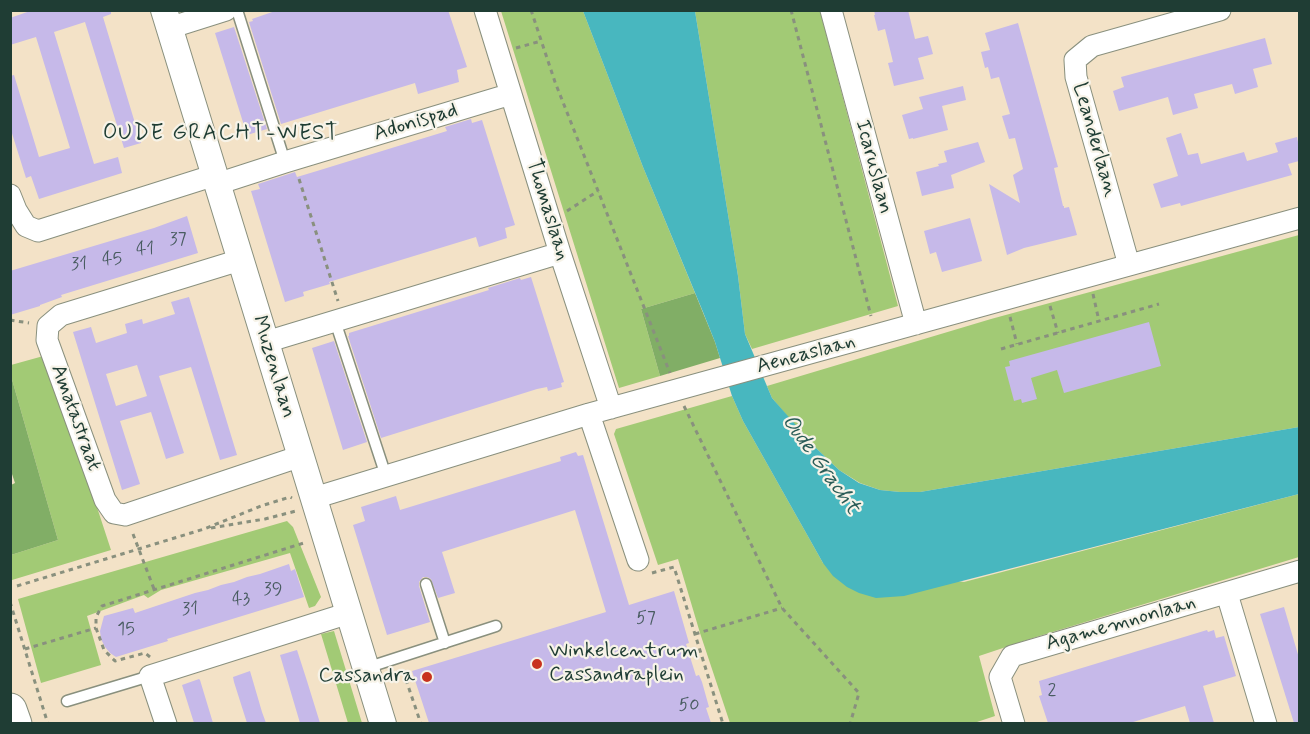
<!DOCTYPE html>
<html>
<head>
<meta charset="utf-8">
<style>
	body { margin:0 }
	#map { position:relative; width:1310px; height:734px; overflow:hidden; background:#f3e2c7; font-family:Mynerve,sans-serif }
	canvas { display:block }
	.frame { position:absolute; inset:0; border:12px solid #1f3d34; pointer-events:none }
</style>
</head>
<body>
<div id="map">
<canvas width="1310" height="734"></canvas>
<div class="frame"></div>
</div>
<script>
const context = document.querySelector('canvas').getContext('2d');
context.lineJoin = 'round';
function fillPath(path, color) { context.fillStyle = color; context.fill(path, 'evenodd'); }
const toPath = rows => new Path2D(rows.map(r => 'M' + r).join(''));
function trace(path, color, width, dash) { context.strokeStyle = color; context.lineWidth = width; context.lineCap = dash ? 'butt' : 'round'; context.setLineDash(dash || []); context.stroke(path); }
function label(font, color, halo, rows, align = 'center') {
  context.font = font + ' Mynerve,sans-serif'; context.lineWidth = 4.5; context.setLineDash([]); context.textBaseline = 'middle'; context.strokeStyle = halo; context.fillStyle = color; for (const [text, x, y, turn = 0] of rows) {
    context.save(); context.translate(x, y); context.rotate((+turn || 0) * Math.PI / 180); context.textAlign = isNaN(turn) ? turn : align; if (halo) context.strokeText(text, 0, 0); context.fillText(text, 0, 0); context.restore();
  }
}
fillPath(toPath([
	[501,11,583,11,643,167,695,293,641,309,660,376,619,388],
	[695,11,820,11,898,306,752,349,745,334,738,276],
	[1299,235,1299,427,920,492,900,492,880,490,860,483,839,470,817,449,794,424,772,398,767,386,991,319],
	[47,355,111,550,12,580,11,574,11,555,58,540,11,376,11,365],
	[732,396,743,421,823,563,964,582,1299,494,1299,557,1036,637,979,656,995,716,974,723,730,723,700,633,678,559,658,565,614,434,616,429],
	[287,521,293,527,321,597,315,606,309,608,290,553,161,590,148,598,144,595,87,616,101,665,41,683,18,599],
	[334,631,362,723,348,723,321,634]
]), '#a2ca75');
fillPath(toPath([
	[695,293,715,342,720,358,660,376,641,309],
	[11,376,58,540,11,555,11,485,15,483,10,468]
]), '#81ae66');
fillPath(toPath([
	[583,11,695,11,738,276,745,334,772,398,817,449,839,470,859,483,880,490,900,492,920,492,1299,427,1299,494,904,596,876,598,859,593,847,587,833,576,823,563,743,421,732,396,715,342,703,312,643,167]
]), '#48b7bf');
fillPath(toPath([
	[33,10,111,10,111,14,103,17,141,143,124,148,85,22,54,32,94,164,118,157,122,173,39,199,31,176,26,178,10,127,10,76,14,75,39,157,70,148,36,37,10,45,10,18],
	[278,10,448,10,467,67,457,70,459,82,418,94,415,83,281,124,249,22,253,21,252,19],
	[874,10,908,10,915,39,928,36,933,54,918,58,924,79,894,86,888,63,893,62,885,29,878,31,874,15,875,15],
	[1018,23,1058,167,1054,168,1063,206,1064,206,1064,208,1069,207,1077,235,1024,248,1007,255,989,184,1020,203,1013,175,1023,169,1015,138,1009,139,1002,116,1010,114,999,77,991,79,988,67,985,68,981,52,990,50,985,33],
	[234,27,267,129,247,135,215,33],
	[1265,38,1272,64,1253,69,1258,87,1235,94,1232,84,1194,94,1198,108,1173,115,1168,97,1119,111,1113,91,1124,87,1121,77],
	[963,86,966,100,942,106,948,130,913,139,913,138,909,139,902,115,923,109,919,97],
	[471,119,472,123,482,120,515,225,505,228,507,238,479,247,476,237,329,282,330,284,303,292,304,296,285,302,251,191,260,189,258,184,295,172,297,177,317,171,447,131,445,127],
	[1181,133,1188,155,1198,153,1201,164,1244,152,1247,161,1278,152,1275,143,1297,137,1299,147,1299,161,1288,164,1292,175,1181,206,1180,203,1161,208,1153,184,1178,176,1166,138],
	[978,142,985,162,951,175,954,188,922,196,916,172,939,166,938,164,947,162,944,151],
	[187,216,198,253,61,295,62,297,40,305,40,306,10,315,10,271,154,228],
	[970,218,982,261,942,272,936,252,930,254,924,231],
	[531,277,564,382,561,383,562,387,548,391,547,387,537,389,381,438,348,336,349,336,349,333,489,290,488,288,520,278,521,280],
	[189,297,237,455,220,460,191,367,159,376,184,453,166,459,151,412,120,421,140,484,122,490,73,332,91,327,96,343,127,333,125,324,142,319,143,324,175,314,171,302],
	[137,365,147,396,116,406,106,374],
	[1149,322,1161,366,1064,393,1057,370,1031,378,1037,399,1022,403,1021,399,1014,401,1005,367,1010,366,1009,361],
	[334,341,367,442,343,450,312,348],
	[576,452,578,456,583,455,629,605,674,591,689,643,686,644,696,676,699,675,702,682,709,707,706,708,711,723,429,723,412,671,606,612,575,510,442,552,455,593,438,598,431,579,427,577,423,577,419,582,419,586,430,622,387,635,353,525,365,521,361,507,396,496,400,510,561,461,560,457],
	[289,564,291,571,295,569,304,597,167,639,168,641,116,657,110,653,105,647,101,639,100,631,104,616,133,608,135,613,195,593,208,590,221,585,234,582,247,577,260,574],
	[1284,607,1299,658,1299,723,1294,723,1260,614],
	[1207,630,1208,632,1214,630,1216,638,1224,636,1236,676,1203,686,1214,723,1190,723,1185,706,1130,723,1048,723,1039,696,1042,695,1039,681],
	[297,650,307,681,320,723,300,723,292,696,280,655],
	[250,671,262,712,266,723,247,723,234,682,233,677],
	[199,679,200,680,213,723,194,723,182,685]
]), '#c6b9e9');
const service = toPath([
	[237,10,285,162],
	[335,321,386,476],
	[426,584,445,643],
	[366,668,496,626],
	[67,701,150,676]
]);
const minor = toPath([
	[485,10,560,253,611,408],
	[831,10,916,324],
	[169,28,226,10],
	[217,184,285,162,511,94],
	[10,195,16,210,26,226,38,231,215,175],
	[240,260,61,315,48,326,47,340,105,500,114,513,125,515,301,456],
	[1129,265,1076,77,1075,60,1092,46,1220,10],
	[266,342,560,253],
	[589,414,638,560],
	[314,498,589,414,1300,218],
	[1227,594,1266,724],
	[166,724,150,676,349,613],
	[1014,724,1000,677,1012,656,1300,571]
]);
const tertiary = toPath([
	[164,10,383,724]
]);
const primary = toPath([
	[10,710,15,724]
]);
trace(service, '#89907e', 13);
trace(minor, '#89907e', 23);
trace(tertiary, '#89907e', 28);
trace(primary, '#89907e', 35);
trace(toPath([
	[531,10,555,82,670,373],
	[791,10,871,316],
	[516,48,541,41],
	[299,179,338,301],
	[567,211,598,191],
	[1093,294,1099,321],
	[1050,306,1058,333],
	[1010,317,1017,344],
	[10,320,29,323],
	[1001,349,1159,304],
	[684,406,782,608,859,693,850,724],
	[211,528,265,519,296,511],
	[133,534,154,589],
	[652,573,674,567,723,724],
	[17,586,204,529,261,506,290,497,292,498],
	[10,602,48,724],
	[695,634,782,608],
	[25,649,96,628],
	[150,657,145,653,115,661,104,650,96,628,96,617,102,606,307,542],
	[403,671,421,724]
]), '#89907e', 3, [4.5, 4.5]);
trace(service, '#fff', 10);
trace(minor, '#fff', 21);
trace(tertiary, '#fff', 26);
trace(primary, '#fff', 33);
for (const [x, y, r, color] of [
	[537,664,6,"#c8321e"],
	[427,677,6,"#c8321e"]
]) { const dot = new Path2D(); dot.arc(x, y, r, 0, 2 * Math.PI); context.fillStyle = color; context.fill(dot); trace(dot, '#f7f3e8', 2); }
label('18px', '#495c61', null, [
	["37",178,240],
	["41",145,250],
	["45",112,260],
	["31",79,265],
	["39",273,590],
	["43",241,600],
	["31",190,610],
	["57",646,619],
	["15",126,630],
	["2",1052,691],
	["50",689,706]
]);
label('21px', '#1f3d34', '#f7f3e8', [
	["Adonispad",416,123,-17],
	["Leanderlaan",1094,140,74],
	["Icaruslaan",873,167,75],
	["Thomaslaan",547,210,73],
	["Aeneaslaan",806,355,-15],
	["Muzenlaan",273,367,73],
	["Amatastraat",75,418,70],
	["Agamemnonlaan",1121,624,-16]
]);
label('21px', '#1f3d34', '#f7f3e8', [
	["Winkelcentrum",549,652],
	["Cassandraplein",549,676],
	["Cassandra",415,677,"right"]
], 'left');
context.letterSpacing = '1.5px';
label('22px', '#1f3d34', '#f7f3e8', [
	["OUDE GRACHT-WEST",221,134]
]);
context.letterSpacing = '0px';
label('italic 22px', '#295c57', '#f7f3e8', [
	["Oude Gracht",820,465,54]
]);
</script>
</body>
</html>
